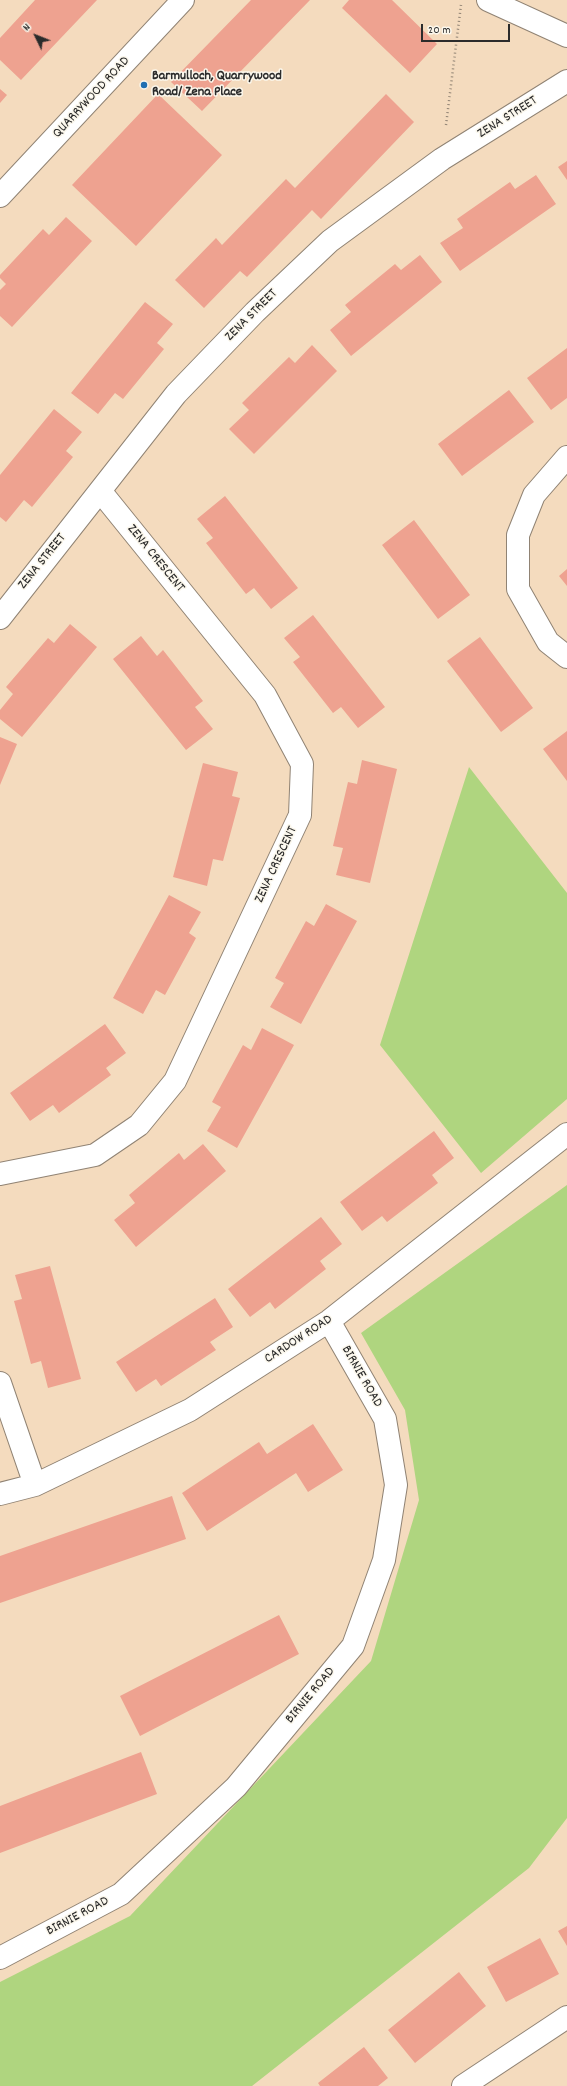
<!DOCTYPE html>
<html>
<head>
<meta charset="utf-8">
<style>
	body { margin:0 }
	#map { position:relative; width:567px; height:2086px; overflow:hidden; background:#f4dbbe; font-family:Dekko,sans-serif }
	canvas { display:block }
	.north { position:absolute; left:16px; top:16px; width:40px; height:40px; -webkit-text-stroke:3px #fbf7ec; paint-order:stroke; rotate:313deg; font-size:11px; font-weight:700; line-height:16px; text-align:center; color:#2b2b2b }
	.north::after { content:''; display:block; margin:auto; width:14px; height:18px; background:#2b2b2b; clip-path:polygon(50% 0,100% 100%,50% 72%,0 100%) }
	.scale { position:absolute; left:421px; top:24px; width:89px; height:18px; box-sizing:border-box; border:2px solid #2b2b2b; border-top:0; padding-left:5px; font-size:12px; line-height:14px; white-space:nowrap; color:#2b2b2b; -webkit-text-stroke:3px #fbf7ec; paint-order:stroke }
</style>
</head>
<body>
<div id="map">
<canvas width="567" height="2086"></canvas>
<div class="north">N</div>
<div class="scale">20 m</div>
</div>
<script>
const context = document.querySelector('canvas').getContext('2d');
context.lineJoin = 'round';
function fillPath(path, color) { context.fillStyle = color; context.fill(path, 'evenodd'); }
const toPath = rows => new Path2D(rows.map(r => 'M' + r).join(''));
function trace(path, color, width, dash) { context.strokeStyle = color; context.lineWidth = width; context.lineCap = dash ? 'butt' : 'round'; context.setLineDash(dash || []); context.stroke(path); }
function label(font, color, halo, rows, align = 'center') {
  context.font = font + ' Dekko,sans-serif'; context.lineWidth = 3; context.setLineDash([]); context.textBaseline = 'middle'; context.strokeStyle = halo; context.fillStyle = color; for (const [text, x, y, turn = 0] of rows) {
    context.save(); context.translate(x, y); context.rotate((+turn || 0) * Math.PI / 180); context.textAlign = isNaN(turn) ? turn : align; if (halo) context.strokeText(text, 0, 0); context.fillText(text, 0, 0); context.restore();
  }
}
fillPath(toPath([
	[469,767,567,893,567,1099,481,1173,380,1045],
	[567,1185,567,1818,529,1868,252,2086,0,2086,0,1982,130,1916,371,1661,419,1500,405,1410,361,1333]
]), '#afd57f');
fillPath(toPath([
	[35,0,97,0,21,80,0,60,0,38],
	[251,0,310,0,202,111,171,82],
	[349,0,392,0,437,44,410,73,342,8],
	[0,89,7,95,0,103],
	[158,94,222,155,136,246,72,185],
	[386,94,414,122,321,219,312,210,247,277,240,271,204,308,175,280,216,238,222,245,286,179,295,188],
	[567,161,567,180,558,167],
	[536,175,556,204,460,271,440,243,463,228,457,219,510,182,515,189],
	[66,217,92,241,12,327,0,316,0,290,6,284,0,278,0,275,43,229,49,235],
	[420,255,442,282,351,356,330,330,351,312,345,305,395,264,401,270],
	[145,302,173,324,157,343,164,349,123,399,115,393,98,414,71,393],
	[312,345,337,371,254,454,229,429,249,410,242,403,289,357,295,363],
	[567,348,567,398,551,410,527,378],
	[509,390,534,422,462,476,438,444],
	[54,409,82,432,66,451,73,457,32,507,24,500,6,522,0,517,0,475],
	[225,496,298,588,271,609,254,588,246,594,206,543,213,538,197,519],
	[414,520,470,595,438,619,382,545],
	[567,569,567,586,559,576],
	[313,615,385,707,358,728,341,707,333,713,293,662,300,657,284,638],
	[70,624,97,647,22,737,0,719,0,710,13,694,6,687,48,638,54,643],
	[141,636,157,656,163,650,203,701,195,707,213,729,186,750,113,659],
	[480,637,533,708,501,732,447,661],
	[567,731,567,781,543,749],
	[0,737,17,744,0,785],
	[362,760,397,769,370,883,336,875,343,848,333,846,348,782,357,784],
	[203,763,238,772,232,796,240,798,223,861,213,859,207,886,173,877],
	[169,895,201,912,189,933,196,938,165,995,156,990,143,1014,113,998],
	[326,904,357,921,301,1024,270,1007,284,983,275,978,306,921,314,926],
	[105,1024,126,1053,106,1068,111,1075,59,1113,53,1105,30,1121,10,1093],
	[262,1028,294,1045,237,1148,207,1131,221,1107,212,1102,243,1045,251,1050],
	[434,1131,454,1158,432,1175,438,1183,387,1222,382,1216,362,1231,340,1202],
	[203,1144,226,1171,136,1247,114,1220,135,1203,129,1195,179,1153,184,1160],
	[321,1217,342,1244,320,1261,326,1269,275,1309,270,1302,250,1317,228,1289],
	[50,1266,81,1379,48,1388,41,1361,31,1364,14,1301,22,1299,15,1275],
	[215,1298,233,1327,210,1342,216,1350,161,1386,156,1379,136,1392,116,1362],
	[313,1424,343,1470,308,1492,296,1473,207,1531,182,1493,259,1442,267,1454],
	[172,1496,186,1539,0,1603,0,1556],
	[279,1615,299,1654,140,1736,120,1696],
	[141,1752,157,1794,0,1853,0,1806],
	[567,1926,567,1946,558,1931],
	[540,1938,559,1974,506,2002,487,1967],
	[459,1972,486,2006,415,2063,388,2030],
	[364,2047,388,2078,378,2086,320,2086,318,2083]
]), '#eea290');
const minor = toPath([
	[488,0,567,36],
	[0,196,183,0],
	[567,457,534,495,518,535,518,589,548,642,567,657],
	[0,618,176,394,255,312,330,241,442,159,567,81],
	[0,1174,95,1155,139,1125,175,1081,300,815,302,764,265,695,101,492],
	[0,1383,35,1485],
	[0,1494,35,1485,190,1410,329,1321,567,1134],
	[0,1958,121,1894,236,1787,353,1646,384,1560,396,1485,385,1419,329,1321],
	[463,2086,567,2017]
]);
trace(minor, '#908374', 24);
trace(toPath([
	[446,125,461,5]
]), '#908374', 2.5, [1, 3]);
trace(minor, '#fff', 22);
for (const [x, y, r, color] of [
	[144,85,4,"#1f6fb2"]
]) { const dot = new Path2D(); dot.arc(x, y, r, 0, 2 * Math.PI); context.fillStyle = color; context.fill(dot); trace(dot, '#fbf7ec', 1.5); }
label('bold 14px', '#2b2b2b', '#fbf7ec', [
	["Barmulloch, Quarrywood",152,77],
	["Road/ Zena Place",152,93]
], 'left');
label('14px', '#2b2b2b', '#fbf7ec', [
	["QUARRYWOOD ROAD",92,98,-47],
	["ZENA STREET",508,118,-32],
	["ZENA STREET",252,316,-45],
	["ZENA CRESCENT",155,559,51],
	["ZENA STREET",43,562,-51],
	["ZENA CRESCENT",277,865,-65],
	["CARDOW ROAD",299,1340,-33],
	["BIRNIE ROAD",361,1377,60],
	["BIRNIE ROAD",311,1696,-50],
	["BIRNIE ROAD",78,1917,-28]
]);
</script>
</body>
</html>
